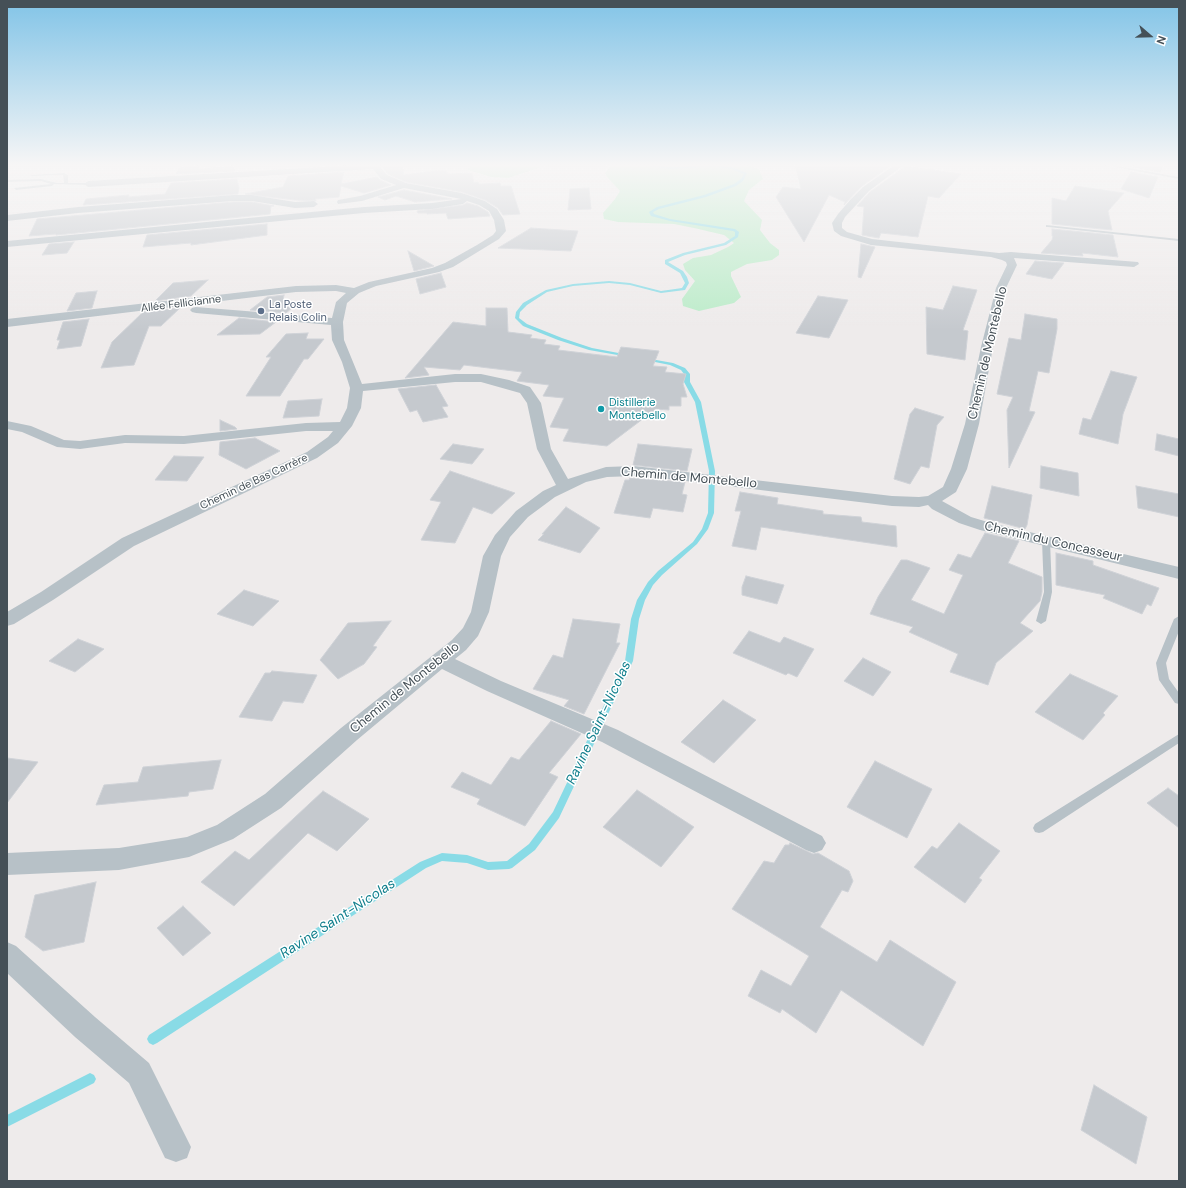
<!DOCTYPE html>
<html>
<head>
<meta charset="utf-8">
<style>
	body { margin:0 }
	#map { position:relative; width:1186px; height:1188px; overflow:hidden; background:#eeebeb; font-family:"DM Sans",sans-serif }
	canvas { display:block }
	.frame { position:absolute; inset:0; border:8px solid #455057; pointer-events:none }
	.north { position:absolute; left:1130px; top:16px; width:40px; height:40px; -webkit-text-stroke:3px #fff; paint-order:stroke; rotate:110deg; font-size:11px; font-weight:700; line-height:16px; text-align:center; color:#455057 }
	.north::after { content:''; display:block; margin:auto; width:14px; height:18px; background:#455057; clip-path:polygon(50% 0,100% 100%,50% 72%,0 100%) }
</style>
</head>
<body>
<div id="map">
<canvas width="1186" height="1188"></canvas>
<div class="frame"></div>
<div class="north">N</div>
</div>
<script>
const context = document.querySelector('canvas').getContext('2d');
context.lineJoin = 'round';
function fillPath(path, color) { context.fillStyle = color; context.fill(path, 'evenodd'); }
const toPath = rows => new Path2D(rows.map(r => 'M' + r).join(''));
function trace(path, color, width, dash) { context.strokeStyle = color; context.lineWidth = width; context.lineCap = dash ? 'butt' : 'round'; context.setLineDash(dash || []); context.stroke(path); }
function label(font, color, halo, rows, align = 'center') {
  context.font = font + ' "DM Sans",sans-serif'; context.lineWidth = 3; context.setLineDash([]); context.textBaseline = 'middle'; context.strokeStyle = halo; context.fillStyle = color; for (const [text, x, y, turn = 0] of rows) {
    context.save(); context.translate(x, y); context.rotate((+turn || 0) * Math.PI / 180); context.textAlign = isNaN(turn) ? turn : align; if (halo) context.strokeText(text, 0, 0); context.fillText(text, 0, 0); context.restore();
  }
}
fillPath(toPath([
	[475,164,556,164,545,166,508,178,491,177,468,170,468,168],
	[604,164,742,164,759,169,763,179,749,190,744,201,762,220,760,230,770,243,779,250,779,255,772,260,747,264,731,272,731,276,741,297,734,303,699,311,683,306,682,299,695,281,685,270,683,264,693,258,711,255,728,247,734,243,724,235,694,228,674,224,618,222,604,219,603,213,615,199,620,191,607,177,605,173,610,167]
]), '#baebc8');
fillPath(toPath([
	[647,164,671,167,713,165,732,167,747,173,743,181,736,186,706,197,659,209,653,212,654,214,670,219,735,229,739,232,738,237,726,245,685,255,668,262,683,271,687,277,689,283,685,290,661,293,630,285,609,283,573,286,547,292,527,305,520,312,519,318,527,324,562,338,592,348,629,355,629,357,589,350,558,340,523,326,515,318,516,312,523,303,546,290,573,284,609,281,630,283,661,291,682,288,685,283,680,273,665,264,665,260,683,253,724,243,735,236,735,232,733,231,670,221,651,216,649,212,657,207,704,195,734,184,741,179,744,174,731,169,713,167,671,169,652,167,647,164],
	[645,358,673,363,685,368,690,374,690,382,701,402,715,471,714,513,708,529,697,544,662,575,653,585,645,600,639,619,633,661,559,818,535,850,512,868,509,869,488,870,467,863,442,861,426,868,157,1043,153,1045,149,1043,147,1039,149,1035,420,862,442,853,467,855,488,862,507,861,529,844,553,812,625,661,631,619,637,600,648,582,658,571,693,542,702,529,708,513,709,471,695,402,684,382,684,374,681,370,670,365,645,360,645,358],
	[90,1073,94,1075,96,1079,94,1083,7,1127,7,1115,90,1073]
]), '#89dbe6');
const building = toPath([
	[383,164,402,164,404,175,439,170,446,171,448,174,472,173,474,183,478,182,479,184,500,183,501,186,511,186,520,214,503,215,498,208,485,200,462,192,406,182,388,174,383,168,383,164],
	[795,164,893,164,862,186,844,205,845,202,829,195,804,242,776,197,783,187,801,189,795,164],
	[1135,164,1151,164,1163,166,1160,172,1133,167,1135,164],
	[200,166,198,169,233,166,235,171,176,174,180,167,200,166],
	[906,166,961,174,939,198,928,196,918,237,881,233,879,238,862,235,864,207,857,206,870,192,906,166],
	[344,172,341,184,377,177,380,180,391,185,364,193,341,186,339,197,315,199,316,201,295,200,245,194,283,187,288,176,344,172],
	[1131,172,1158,177,1149,198,1121,189,1131,172],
	[237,179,239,188,238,194,83,205,86,199,129,195,128,197,165,194,171,183,237,179],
	[1075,186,1124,193,1108,211,1112,230,1052,224,1052,198,1066,201,1075,186],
	[589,188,591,209,568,210,570,189,589,188],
	[404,190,452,199,415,202,396,196,385,200,378,197,404,190],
	[233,202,252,202,274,206,271,206,270,214,56,235,56,234,29,236,37,219,233,202],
	[467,203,478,206,488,212,490,216,448,219,446,213,427,214,427,213,418,213,417,211,463,205,467,203],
	[267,224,267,235,191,245,191,243,143,247,147,235,267,224],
	[531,228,578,231,571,251,498,248,531,228],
	[1052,229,1113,235,1118,257,1082,253,1083,256,1041,253,1052,240,1053,236,1052,236,1052,229],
	[74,242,67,253,42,255,49,244,74,242],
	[861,244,875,247,861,278,858,277,861,244],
	[408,251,434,266,414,271,408,251],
	[1035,261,1064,263,1052,279,1026,274,1035,261],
	[441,273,446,287,420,294,416,279,441,273],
	[208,280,191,296,155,301,173,283,208,280],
	[953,286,977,290,963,330,968,331,965,360,927,354,926,307,943,310,953,286],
	[97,291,92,308,67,311,76,293,97,291],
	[284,295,283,301,299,302,286,313,250,310,267,297,284,295],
	[818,296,848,300,829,338,796,333,818,296],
	[180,308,161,326,149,326,134,365,101,368,112,342,143,312,180,308],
	[486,308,507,308,508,332,532,335,530,338,546,340,544,344,560,346,558,350,617,357,621,347,659,351,653,366,667,367,665,372,686,374,683,384,687,397,681,397,681,406,669,406,669,410,656,409,607,446,563,441,569,429,550,427,564,398,543,396,549,385,517,381,522,372,464,365,460,370,424,367,429,375,405,378,453,322,486,326,486,308],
	[1025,314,1057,319,1057,329,1049,373,1038,371,1029,411,1035,412,1009,468,1007,410,1013,397,997,394,1009,338,1021,340,1025,314],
	[239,318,276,322,260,334,217,335,239,318],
	[89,319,81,346,57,349,60,340,57,340,63,322,89,319],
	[308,333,306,339,324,339,308,359,304,359,280,396,246,396,271,357,266,357,286,334,308,333],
	[1111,371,1137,377,1123,414,1118,444,1079,434,1083,418,1091,420,1111,371],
	[436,385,448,406,442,407,448,417,423,422,417,410,410,412,398,389,436,385],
	[322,399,319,416,283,418,288,401,322,399],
	[915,408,944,417,937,425,929,468,921,466,910,484,894,479,910,414,915,408],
	[220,420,235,427,237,429,220,431,220,420],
	[1157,434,1179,439,1179,456,1155,450,1157,434],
	[255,438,280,451,246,469,219,455,220,442,255,438],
	[453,444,484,449,472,464,440,459,453,444],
	[638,444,692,449,687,471,633,465,638,444],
	[174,456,204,457,187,481,155,480,174,456],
	[1041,466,1078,473,1079,496,1040,488,1041,466],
	[450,471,515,493,492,514,473,507,455,543,421,540,441,502,430,500,450,471],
	[630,478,685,482,682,494,687,495,683,512,653,508,650,518,614,513,625,480,629,480,630,478],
	[992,486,1032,495,1027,525,1025,529,984,518,992,486],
	[1136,486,1179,494,1179,517,1138,508,1136,486],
	[740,492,778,498,777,504,823,511,823,514,861,517,862,522,896,526,897,547,761,527,756,550,732,546,741,511,735,511,740,492],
	[566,507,600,528,580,553,538,540,544,534,542,534,566,507],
	[985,533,1019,541,1008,563,1042,577,1042,592,1040,601,1020,623,1033,631,996,663,988,685,950,672,958,654,909,632,913,627,870,614,878,597,901,560,907,560,930,568,911,600,944,614,963,575,949,570,958,554,971,558,985,533],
	[1056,553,1093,561,1093,565,1159,588,1151,606,1147,604,1142,614,1103,598,1105,595,1056,585,1056,553],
	[746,576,784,585,777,604,742,595,742,587,746,576],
	[244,590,279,601,253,626,217,614,244,590],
	[573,619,620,624,616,643,620,643,584,714,564,706,569,700,533,689,553,655,563,658,573,619],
	[391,621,373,646,377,647,364,664,338,679,320,660,348,623,391,621],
	[749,631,780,643,784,637,814,649,797,677,788,673,786,675,733,653,749,631],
	[78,639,104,649,75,672,49,661,78,639],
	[863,658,891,672,873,696,844,681,863,658],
	[272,671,317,675,303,703,283,701,272,721,239,717,265,673,270,673,272,671],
	[1070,674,1118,696,1103,713,1105,715,1083,740,1035,712,1070,674],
	[723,700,756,720,714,763,681,742,723,700],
	[551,721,581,734,549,773,558,777,525,826,477,804,480,799,451,787,462,772,491,785,511,757,519,760,551,721],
	[7,758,38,762,7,803,7,758],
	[221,760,213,789,189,792,188,796,96,805,104,785,138,782,143,767,221,760],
	[875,761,932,789,907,838,847,807,875,761],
	[1168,788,1179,796,1179,828,1147,803,1168,788],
	[637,790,694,827,661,867,603,827,637,790],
	[323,791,369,819,337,851,308,833,234,906,201,882,235,851,249,860,323,791],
	[959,823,1000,851,979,878,982,880,965,903,914,867,932,846,937,849,959,823],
	[790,843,813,854,818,853,849,871,853,881,848,892,842,890,820,927,877,962,890,940,956,982,923,1046,841,990,816,1033,782,1009,780,1013,748,996,761,970,791,986,809,956,732,909,764,861,774,863,785,845,789,845,790,843],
	[96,882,84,942,43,951,25,937,35,895,96,882],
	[183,906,211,933,183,956,157,928,183,906],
	[1094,1085,1147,1117,1136,1164,1081,1130,1094,1085]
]);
fillPath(building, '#c5c9ce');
trace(building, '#cfd2d7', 1);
fillPath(toPath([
	[1098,164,1107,164,1179,177,1179,179,1098,164],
	[64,173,68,175,68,183,88,183,90,184,88,185,54,184,52,186,16,190,14,188,51,184,41,181,7,182,7,180,41,179,57,183,64,183,63,175,32,176,30,175,64,173],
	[1046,225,1179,239,1179,241,1048,227,1046,227,1046,225],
	[1046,538,1050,541,1052,592,1046,621,1041,624,1036,621,1044,592,1042,541,1046,538],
	[1179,616,1179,631,1166,663,1169,679,1179,693,1179,704,1175,703,1159,680,1156,663,1174,619,1179,616],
	[1179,734,1179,743,1043,832,1039,833,1035,832,1033,828,1035,824,1179,734]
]), '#b7c1c7');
fillPath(toPath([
	[369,164,380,164,381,168,387,175,406,183,462,193,485,201,497,209,504,220,506,231,499,239,453,267,439,272,376,286,359,293,347,303,343,322,344,340,362,384,455,374,481,374,509,380,530,387,541,403,551,449,568,479,606,467,634,466,892,496,919,497,928,496,943,487,951,469,965,424,981,347,996,288,1007,265,1006,262,1002,260,991,257,871,245,841,236,834,231,832,223,838,214,851,199,863,187,896,164,905,164,869,191,845,217,842,223,842,228,847,232,872,239,999,253,1011,252,1138,262,1139,264,1134,267,1014,258,1017,265,1006,288,993,347,979,424,967,469,956,492,942,501,971,517,991,523,1179,567,1179,579,980,530,959,523,932,509,928,505,919,507,892,506,678,480,634,476,607,477,586,482,555,497,528,517,510,537,501,556,489,612,478,636,466,650,455,659,501,681,618,730,822,836,826,843,822,850,814,853,806,850,602,742,487,691,442,669,357,740,281,808,233,839,189,857,119,870,7,875,7,853,119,848,187,837,217,825,265,794,341,728,452,640,463,628,471,612,483,556,495,535,516,511,543,491,556,485,537,449,527,403,520,393,481,382,455,382,363,391,361,408,352,426,338,443,317,458,134,546,53,600,14,624,7,626,7,612,41,592,122,538,307,452,328,437,333,431,306,431,184,444,125,443,80,449,57,447,22,432,7,429,7,421,31,426,64,440,80,441,125,435,184,436,306,423,340,422,347,408,350,388,342,362,332,340,331,325,196,313,192,312,190,310,192,308,196,307,332,318,336,302,346,293,336,291,296,292,7,327,7,319,296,286,336,285,354,288,369,282,432,268,445,263,477,245,493,235,496,231,494,220,489,211,479,205,467,201,463,204,432,209,364,213,7,247,7,241,364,207,432,203,461,199,404,188,362,201,338,204,337,202,338,200,360,196,396,185,381,179,373,169,88,187,84,184,88,181,369,164],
	[233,195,252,195,295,202,314,201,318,204,314,207,295,208,252,201,233,201,78,213,7,221,7,215,78,207,233,195],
	[7,942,16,946,95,1017,149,1063,191,1147,187,1158,176,1162,165,1158,129,1083,75,1037,7,973,7,942]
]), '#b7c1c7');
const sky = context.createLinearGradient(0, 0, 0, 330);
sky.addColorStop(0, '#82c4e7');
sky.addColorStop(0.5, '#f7f6f6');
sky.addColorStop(1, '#f7f6f600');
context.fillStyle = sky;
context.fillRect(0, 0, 1186, 330);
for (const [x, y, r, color] of [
	[261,311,4,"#5c6f8a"],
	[601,409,4,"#0f9aa8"]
]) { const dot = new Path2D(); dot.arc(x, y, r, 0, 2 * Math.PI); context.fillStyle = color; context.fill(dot); trace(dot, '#fff', 1.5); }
label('11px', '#455057', '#fff', [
	["Allée Fellicianne",181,304,-7],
	["Chemin de Bas Carrère",254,482,-25]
]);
label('11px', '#4e5e75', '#fff', [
	["La Poste",269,305],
	["Relais Colin",269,318]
], 'left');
label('11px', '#0d838f', '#fff', [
	["Distillerie",609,403],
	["Montebello",609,416]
], 'left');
label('13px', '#455057', '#fff', [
	["Chemin de Montebello",988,353,-77],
	["Chemin de Montebello",689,478,5],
	["Chemin du Concasseur",1053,542,13],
	["Chemin de Montebello",405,688,-39]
]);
label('italic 14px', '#13808e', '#fff', [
	["Ravine Saint-Nicolas",599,723,-65],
	["Ravine Saint-Nicolas",338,919,-33]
]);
</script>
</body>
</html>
